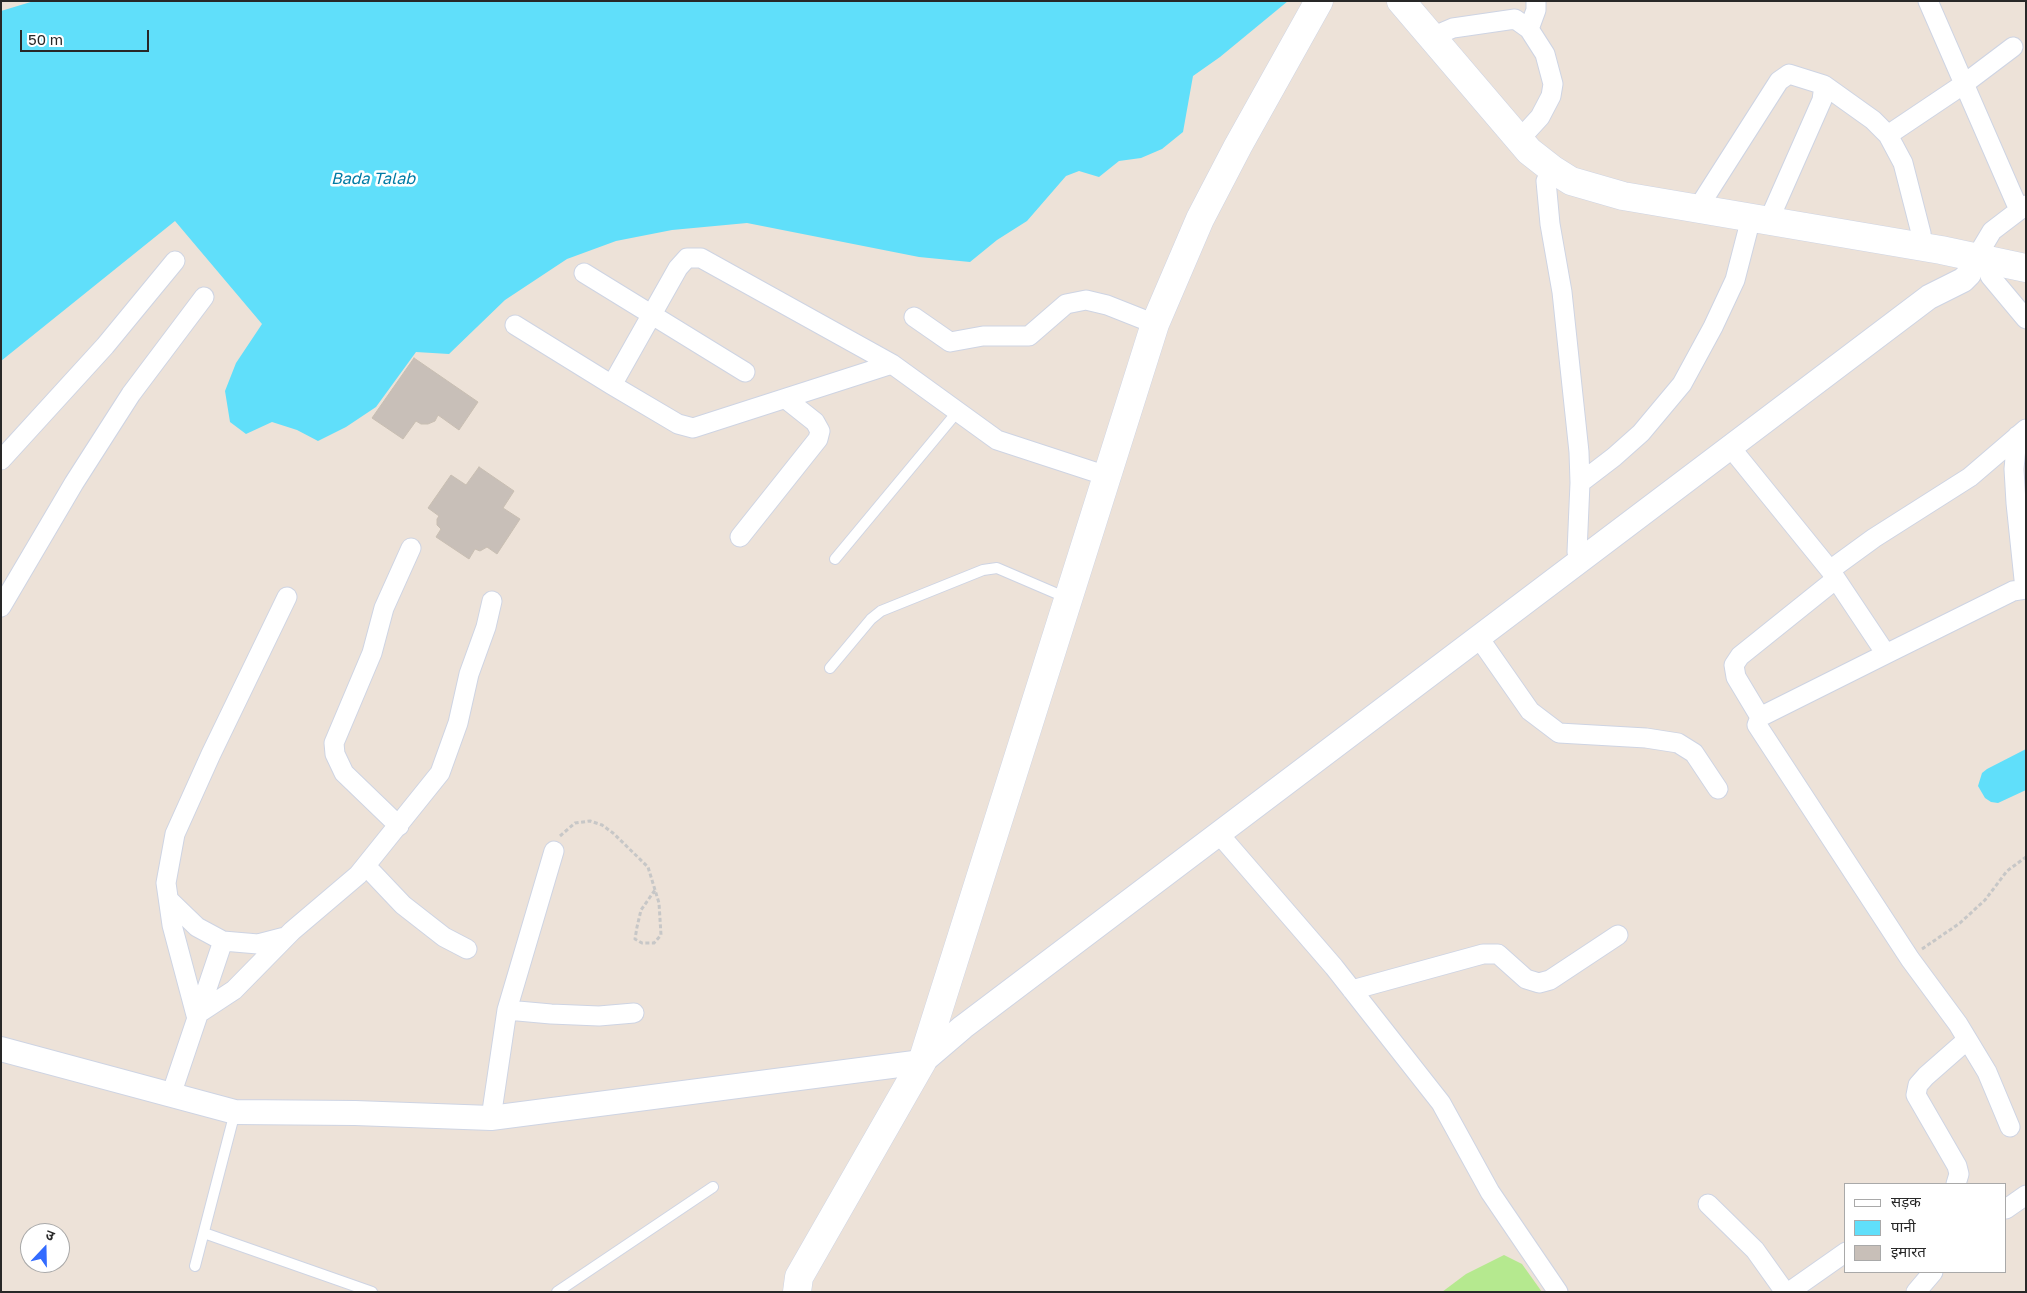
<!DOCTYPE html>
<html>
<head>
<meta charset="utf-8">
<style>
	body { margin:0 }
	#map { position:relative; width:2027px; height:1293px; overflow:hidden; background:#ede2d8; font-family:"Golos Text","Noto Sans Devanagari",sans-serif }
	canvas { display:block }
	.frame { position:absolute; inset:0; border:2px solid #282828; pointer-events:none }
	.legend { position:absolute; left:1844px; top:1183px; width:162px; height:90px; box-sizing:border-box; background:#fff; border:1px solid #a9a9a9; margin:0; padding:6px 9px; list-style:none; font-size:15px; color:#282828 }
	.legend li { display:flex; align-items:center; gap:10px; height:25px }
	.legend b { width:25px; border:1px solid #a9a9a9 }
	.north { position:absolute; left:20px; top:1223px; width:50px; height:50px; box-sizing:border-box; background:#fff; border:1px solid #a9a9a9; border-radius:50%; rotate:21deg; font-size:14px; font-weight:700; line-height:20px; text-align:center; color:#282828 }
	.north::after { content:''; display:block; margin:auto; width:18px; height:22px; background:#336bff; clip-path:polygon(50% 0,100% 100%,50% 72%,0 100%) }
	.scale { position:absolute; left:20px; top:30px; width:129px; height:22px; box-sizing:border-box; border:2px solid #282828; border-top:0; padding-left:6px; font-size:15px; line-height:18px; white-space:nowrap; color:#282828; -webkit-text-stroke:4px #fff; paint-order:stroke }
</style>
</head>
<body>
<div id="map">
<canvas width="2027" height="1293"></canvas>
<div class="frame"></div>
<ul class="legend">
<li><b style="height:6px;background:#fff"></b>सड़क</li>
<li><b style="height:14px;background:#60dffa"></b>पानी</li>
<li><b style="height:14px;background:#c8bfb8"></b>इमारत</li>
</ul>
<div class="north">उ</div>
<div class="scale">50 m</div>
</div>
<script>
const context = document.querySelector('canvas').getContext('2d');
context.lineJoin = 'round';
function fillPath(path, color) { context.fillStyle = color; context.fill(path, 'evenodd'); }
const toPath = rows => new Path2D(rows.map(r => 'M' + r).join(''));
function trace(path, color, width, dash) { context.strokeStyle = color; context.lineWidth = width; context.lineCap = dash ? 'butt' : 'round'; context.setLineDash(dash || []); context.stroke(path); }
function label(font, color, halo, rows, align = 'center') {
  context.font = font + ' "Golos Text",sans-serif'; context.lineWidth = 5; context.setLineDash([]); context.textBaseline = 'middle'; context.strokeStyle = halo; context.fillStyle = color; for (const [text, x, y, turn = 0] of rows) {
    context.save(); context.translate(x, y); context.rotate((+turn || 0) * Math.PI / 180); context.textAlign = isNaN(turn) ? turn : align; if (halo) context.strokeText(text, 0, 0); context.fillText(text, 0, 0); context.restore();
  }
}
fillPath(toPath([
	[1504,1255,1522,1264,1542,1292,1442,1292,1466,1274]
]), '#b5e98f');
fillPath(toPath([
	[34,1,1288,1,1220,57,1193,76,1183,132,1162,149,1141,158,1119,161,1099,177,1079,171,1066,176,1027,221,997,240,970,262,919,257,747,223,672,230,616,241,567,259,505,300,449,354,416,352,376,407,346,427,318,441,297,430,272,422,246,434,230,422,225,391,236,363,262,324,175,221,1,361,1,11],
	[2026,749,2026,790,1998,803,1991,802,1985,798,1978,786,1982,773,1987,769]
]), '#60dffa');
const building = toPath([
	[414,358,478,402,459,430,438,415,435,421,428,424,421,424,416,421,403,439,372,418,414,358],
	[479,467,514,491,503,508,520,519,497,554,487,547,480,551,475,549,469,559,436,537,441,529,437,525,437,519,439,516,428,508,451,475,466,485,479,467]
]);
fillPath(building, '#c8bfb8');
trace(building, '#c8beb2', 1);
const service = toPath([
	[835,559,958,411],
	[830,668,871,619,881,611,983,570,997,568,1067,598],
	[204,1233,372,1292],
	[195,1266,235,1112],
	[557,1292,713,1187]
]);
const minor = toPath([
	[1928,1,2019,210],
	[1529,29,1536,10,1536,1],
	[1432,37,1453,28,1515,19,1529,29,1545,54,1553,84,1551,96,1540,117,1519,140],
	[1824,85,1873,120,1888,135,1903,163,1921,233,1922,247],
	[1888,135,1964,84,2013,47],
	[1552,169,1546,181,1550,224,1562,292,1579,452,1580,483,1577,552,1581,561],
	[1698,208,1779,81,1789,74,1824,85,1822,100,1769,220],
	[1977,256,1992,231,2026,205],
	[584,273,745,372],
	[1990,276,2026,319],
	[914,317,950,342,983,336,1029,336,1066,304,1086,300,1107,305,1155,324],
	[515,325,612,385,678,424,693,428,892,364],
	[612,385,678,268,687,258,701,258,892,364,997,440,1107,476],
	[2017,436,2014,469,2016,503,2025,589],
	[1731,448,1830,570,1886,654,1760,717,1757,725,1910,959,1958,1024,1987,1072,2010,1127],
	[1,460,105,346,175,261],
	[1580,483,1614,457,1641,433,1682,384,1713,327,1735,280,1751,218],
	[740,537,818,439,820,431,815,422,786,399],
	[1830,570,1874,538,1970,477,2026,429],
	[287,597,211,754,175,834,166,883,172,925,196,1015,234,990,292,931,358,875,440,773,458,723,469,674,486,627,492,601],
	[1,607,74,483,131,394,204,297],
	[1479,638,1530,711,1559,733,1646,738,1678,743,1694,753,1718,789],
	[1886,654,2013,591,2026,589],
	[1760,717,1736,677,1734,665,1740,656,1836,579],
	[399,826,344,773,335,754,334,743,372,653,384,608,411,548],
	[1219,834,1334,967,1441,1103,1490,1192,1558,1292],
	[366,866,403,905,444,937,467,949],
	[169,900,197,927,223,941,258,944,285,937],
	[1352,990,1483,954,1498,954,1526,979,1539,983,1550,980,1618,935],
	[507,1010,551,1014,599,1016,634,1013],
	[171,1095,223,941],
	[491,1118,507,1010,554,851],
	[1956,1184,1959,1174,1957,1166,1916,1095,1918,1085,1926,1076,1967,1040],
	[1708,1204,1755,1250,1785,1292],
	[2006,1209,2026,1195],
	[1789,1292,1846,1252],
	[1916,1292,1933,1272]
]);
const tertiary = toPath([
	[1,1049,235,1112,355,1113,491,1118,922,1062,963,1027,1929,297,1963,280,1969,274,1977,256]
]);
const secondary = toPath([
	[1401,1,1529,151,1552,169,1571,181,1623,196,1941,250,2026,268],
	[797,1292,799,1277,922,1062,1155,324,1200,219,1238,146,1319,1]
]);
trace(service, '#ced4e3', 12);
trace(minor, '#ced4e3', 21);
trace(tertiary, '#ced4e3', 26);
trace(secondary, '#ced4e3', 29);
trace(toPath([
	[560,836,575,823,590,821,602,825,613,833,648,867,659,903,661,935,654,943,642,943,635,939,637,927,641,910,655,890],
	[1922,949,1960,923,1985,900,2007,871,2026,857]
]), '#c7c7c7', 3, [4, 2.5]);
trace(service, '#fff', 10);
trace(minor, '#fff', 19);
trace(tertiary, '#fff', 24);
trace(secondary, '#fff', 28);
label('italic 16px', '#007ba5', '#fff', [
	["Bada Talab",373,179]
]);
</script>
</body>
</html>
